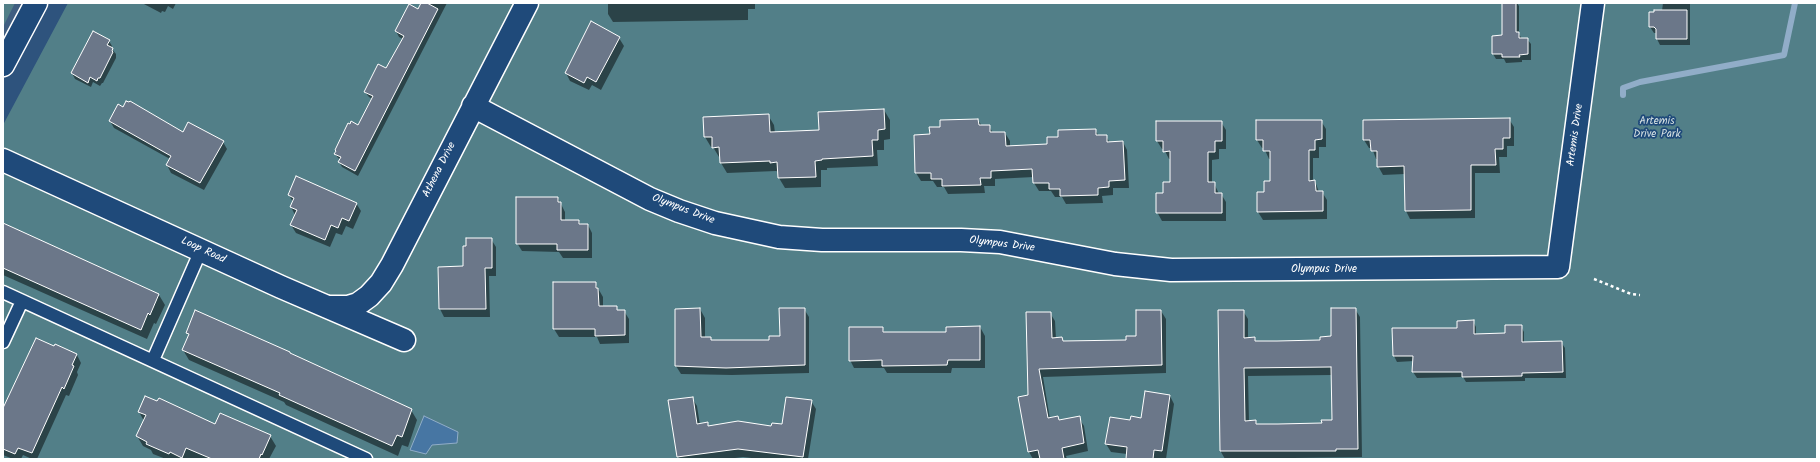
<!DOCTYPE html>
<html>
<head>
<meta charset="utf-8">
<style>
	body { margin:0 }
	#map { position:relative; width:1820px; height:462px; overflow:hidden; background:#2e537d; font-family:Kalam,sans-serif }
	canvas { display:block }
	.frame { position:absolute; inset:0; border:4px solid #fff; pointer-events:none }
</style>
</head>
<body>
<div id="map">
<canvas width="1820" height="462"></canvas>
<div class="frame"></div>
</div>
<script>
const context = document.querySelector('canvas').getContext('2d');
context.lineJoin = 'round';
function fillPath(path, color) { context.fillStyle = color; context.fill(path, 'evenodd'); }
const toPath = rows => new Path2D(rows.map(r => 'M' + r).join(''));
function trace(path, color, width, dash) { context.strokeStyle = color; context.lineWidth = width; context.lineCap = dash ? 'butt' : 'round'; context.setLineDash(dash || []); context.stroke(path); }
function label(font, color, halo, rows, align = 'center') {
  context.font = font + ' Kalam,sans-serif'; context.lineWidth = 3.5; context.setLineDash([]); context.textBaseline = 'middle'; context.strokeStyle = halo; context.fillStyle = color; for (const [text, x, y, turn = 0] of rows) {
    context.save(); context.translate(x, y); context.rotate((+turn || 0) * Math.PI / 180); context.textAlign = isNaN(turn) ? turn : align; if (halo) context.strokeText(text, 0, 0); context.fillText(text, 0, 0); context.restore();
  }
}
fillPath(toPath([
	[3,3,28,3,3,59]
]), '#405e81');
fillPath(toPath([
	[3,3,15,3,3,27],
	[68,3,1817,3,1817,459,3,459,3,125]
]), '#527f88');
const water = toPath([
	[424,416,458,432,457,443,432,445,426,454,410,450,424,416]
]);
fillPath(water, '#4776a3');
trace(water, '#91adc8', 1);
fillPath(toPath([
	[142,3,176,3,173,9,168,6,165,12,162,11,161,13],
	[422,3,447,3,358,176,342,167,339,162,340,160,335,154,358,126,372,99,369,97,365,92,387,70,403,39,399,37,396,31,418,10],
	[608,3,755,3,755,9,748,9,748,20,613,22,608,14],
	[1503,3,1517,3,1519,6,1519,34,1522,39,1527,39,1531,44,1531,60,1522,60,1522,62,1506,63,1504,59,1496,59,1493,54,1503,36],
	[1663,3,1690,3,1690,45,1660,45,1657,39,1657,33,1654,33,1650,27,1650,13,1662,11],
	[93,32,109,41,112,46,111,48,116,54,116,58,103,83,102,83,100,86,93,82,91,87,75,79,72,73],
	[619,38,624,46,601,90,592,85,589,90,570,81,566,73],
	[884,110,890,120,890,139,884,140,884,150,877,150,878,166,827,168,827,170,821,170,821,187,785,188,779,178,779,172,776,171,727,173,721,163,720,157,719,157,713,147,711,147,705,137,704,118,768,115,774,125,775,133,820,131],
	[1509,119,1514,127,1514,146,1507,146,1507,157,1499,157,1500,173,1475,173,1475,218,1410,219,1406,211,1405,174,1383,175,1378,166,1378,159,1376,159,1372,148,1369,148,1364,140,1364,121],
	[978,120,982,126,989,126,993,133,1005,133,1010,141,1010,147,1048,145,1059,138,1095,130,1099,136,1106,136,1110,143,1123,142,1127,150,1129,188,1113,188,1113,195,1102,196,1103,203,1066,204,1062,197,1055,197,1051,191,1039,191,1034,183,1034,177,995,179,995,186,984,186,985,193,948,194,944,187,937,187,933,181,921,181,916,173,931,135,942,128],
	[110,121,223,142,227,149,204,190,171,173,167,165,170,159,114,128],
	[1257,121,1321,121,1326,129,1326,147,1319,147,1319,158,1313,158,1313,181,1315,181,1319,192,1322,192,1327,200,1327,219,1263,220,1258,212,1265,193,1271,182,1271,159,1269,159,1264,148,1262,148,1257,140],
	[1221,122,1226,130,1226,149,1219,149,1219,159,1212,160,1212,183,1214,183,1219,194,1221,194,1226,202,1226,221,1162,221,1157,212,1164,194,1171,183,1171,159,1169,159,1164,149,1162,149,1157,141],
	[289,195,356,203,361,211,353,229,346,226,342,235,336,233,330,247,296,233,291,225,295,215,291,207,293,202],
	[558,198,565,212,565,221,579,221,581,225,588,225,592,233,592,258,563,258,559,252,522,251,517,243],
	[3,225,159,295,165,305,156,324,154,323,147,339,3,275],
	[491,239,496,247,496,276,489,276,490,317,444,317,440,309,439,268,464,267,467,246],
	[595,283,603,297,603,307,616,307,618,311,624,311,629,319,629,343,600,344,597,337,559,337,554,329],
	[700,309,705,318,705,338,710,338,712,341,770,341,781,337,804,309,809,317,809,373,732,375,681,374,676,366],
	[1355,309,1360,317,1362,457,1225,459,1221,452,1219,311,1243,311,1248,319,1248,338,1254,338,1256,342,1321,341,1332,337],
	[1332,375,1333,421,1323,424,1258,425,1255,421,1249,422,1248,376],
	[1161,311,1166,319,1166,373,1043,377,1050,419,1058,417,1060,421,1079,418,1084,426,1088,451,1066,456,1067,459,1033,459,1029,452,1019,398,1029,396,1050,313,1055,321,1056,339,1062,338,1064,342,1127,341,1137,337],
	[1473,321,1476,327,1476,335,1506,334,1521,326,1524,332,1524,343,1561,342,1565,348,1566,378,1525,378,1525,381,1466,382,1463,377,1417,378,1413,372,1414,361,1397,362,1394,356],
	[980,327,985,336,985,368,952,368,951,373,887,373,884,368,854,368,850,360,882,328,885,333,947,333],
	[187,333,291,354,411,410,417,420,408,447,402,445,398,456,286,405,284,402,189,360,183,350,189,336],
	[55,348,77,355,81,363,77,372,78,375,69,396,66,395,37,459,32,459,23,455,21,459,13,459,3,455,3,411],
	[1170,396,1174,404,1166,459,1127,459,1127,454,1111,452,1106,444,1131,421,1142,419],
	[692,398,697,406,700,425,707,424,709,427,772,427,783,425,811,401,816,409,808,459,760,459,743,457,727,459,679,459,669,401],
	[139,412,270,436,276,446,269,459,192,458,166,459,153,454,151,450,143,446,137,436,144,421]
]), '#0007');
trace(toPath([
	[1623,95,1623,88,1640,82,1784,55,1795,3]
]), '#91adc8', 6);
const building = toPath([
	[421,3,427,3,438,9,355,171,338,162,341,157,334,154,336,151,335,150,348,123,350,124,351,121,358,125,373,96,364,92,378,64,386,68,404,36,395,31,409,4,418,9,421,3],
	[1502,3,1516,3,1516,32,1519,32,1519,38,1528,38,1528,54,1519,55,1520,57,1502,57,1502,54,1492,54,1492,36,1502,35,1502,3],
	[1654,10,1687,10,1687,39,1656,39,1656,29,1654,27,1649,27,1649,12,1654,12,1654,10],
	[591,21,620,37,596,82,587,77,584,83,565,73,591,21],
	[93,31,110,40,107,45,113,48,112,51,113,52,100,78,98,78,97,81,90,77,88,83,71,73,93,31],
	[126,101,129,102,130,101,183,132,188,122,224,141,200,183,166,165,171,156,109,121,118,104,123,107,126,101],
	[884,109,885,129,878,130,878,140,872,140,873,156,822,159,822,160,815,161,816,177,778,178,777,162,770,163,770,161,720,163,719,147,712,148,712,137,704,137,703,117,769,114,770,132,819,130,818,112,884,109],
	[1510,118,1510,138,1503,138,1503,149,1495,149,1496,165,1471,165,1471,210,1405,211,1404,166,1377,167,1377,151,1371,151,1370,140,1363,140,1363,120,1510,118],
	[978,119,979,125,990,125,990,132,1005,132,1006,146,1047,144,1047,137,1058,137,1058,130,1096,129,1096,135,1107,135,1107,142,1123,141,1125,180,1109,181,1109,187,1098,188,1098,195,1060,196,1060,189,1049,189,1049,183,1033,183,1032,169,991,171,991,178,980,178,981,185,942,186,942,179,931,179,931,173,915,173,914,135,930,134,929,127,940,127,940,120,978,119],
	[1256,120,1322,120,1322,139,1315,140,1315,150,1309,150,1309,181,1315,180,1316,191,1323,191,1323,211,1257,212,1257,192,1264,192,1264,181,1270,181,1270,151,1263,151,1263,140,1256,140,1256,120],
	[1156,121,1222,121,1222,141,1215,141,1215,152,1208,152,1208,182,1215,182,1215,193,1222,193,1222,213,1156,213,1156,193,1163,193,1163,182,1170,182,1170,151,1163,152,1163,141,1156,141,1156,121],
	[296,176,357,203,349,221,342,218,338,228,331,225,325,240,290,225,297,210,290,207,294,198,288,195,296,176],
	[516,197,558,197,558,202,561,202,561,220,579,220,579,224,588,224,588,250,557,250,557,244,516,244,516,197],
	[3,223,159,294,150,315,148,313,141,330,3,268,3,223],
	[466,238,492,238,492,268,485,268,486,309,439,309,438,267,463,266,463,246,466,246,466,238],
	[553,282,596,282,596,288,598,288,599,306,617,306,617,310,625,310,625,335,595,336,595,329,553,329,553,282],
	[700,308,701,337,711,337,711,340,769,340,769,336,780,336,779,308,805,308,805,365,726,368,675,366,675,309,700,308],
	[1331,308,1356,308,1358,449,1336,449,1336,451,1220,451,1218,310,1244,310,1244,338,1255,337,1255,341,1277,341,1320,340,1320,337,1331,336,1331,308],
	[1331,367,1332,420,1321,420,1322,423,1278,424,1256,424,1256,420,1245,421,1244,368,1331,367],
	[195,310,290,352,290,353,301,358,412,409,402,437,397,435,392,446,279,395,280,393,182,350,189,334,186,333,195,310],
	[1136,310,1161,310,1162,365,1039,369,1048,418,1058,416,1059,420,1080,416,1084,443,1062,448,1064,459,1040,459,1038,450,1028,452,1018,397,1028,395,1026,312,1051,312,1052,338,1062,337,1063,341,1126,340,1126,336,1136,336,1136,310],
	[1474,320,1474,334,1505,333,1505,325,1522,325,1522,342,1562,341,1563,372,1522,373,1522,376,1462,377,1462,372,1412,372,1413,356,1393,356,1392,328,1457,328,1457,321,1474,320],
	[980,326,980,360,948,360,947,365,882,366,882,360,849,361,849,327,883,327,883,332,946,332,946,327,980,326],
	[36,338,54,346,55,344,77,354,72,365,74,366,64,389,62,387,32,453,18,448,15,454,3,449,3,408,36,338],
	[1145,391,1170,395,1162,451,1154,450,1153,459,1126,459,1127,447,1105,444,1110,417,1130,420,1131,416,1141,418,1145,391],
	[145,396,157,401,159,398,215,424,220,413,271,435,262,455,261,454,259,459,212,459,186,448,182,458,170,452,169,454,146,444,147,442,136,436,146,415,138,412,145,396],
	[693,397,697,424,708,422,708,426,738,421,771,426,772,423,782,424,786,397,812,400,803,457,738,449,677,457,668,400,693,397]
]);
fillPath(building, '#6b7789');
trace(building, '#fff', 1);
const lane = toPath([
	[3,292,366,459],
	[3,342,22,301],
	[153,360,201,250]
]);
const street = toPath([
	[473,106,650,199,679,211,715,223,779,237,822,240,961,240,1000,242,1115,264,1171,270,1558,267,1593,3],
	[3,160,281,287,404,340],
	[330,307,348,307,358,304,369,296,381,283,392,265,527,3]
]);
const secondary = toPath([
	[3,65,36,3]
]);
trace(lane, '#fff', 15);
trace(street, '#fff', 25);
trace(secondary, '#fff', 25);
trace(toPath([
	[1594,279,1631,294,1640,295]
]), '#fff', 2.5, [3, 3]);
trace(lane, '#1f4a7a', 12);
trace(street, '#1f4a7a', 22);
trace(secondary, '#1f4a7a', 22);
label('11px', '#d4dfe1', '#1f4a7a', [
	["Artemis",1657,122],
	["Drive Park",1657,135]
]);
label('11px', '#fff', '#1f4a7a', [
	["Artemis Drive",1576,135,-82],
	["Athena Drive",440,170,-63],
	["Olympus Drive",683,210,21],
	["Olympus Drive",1002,245,7],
	["Loop Road",203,251,25],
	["Olympus Drive",1324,270]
]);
</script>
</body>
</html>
